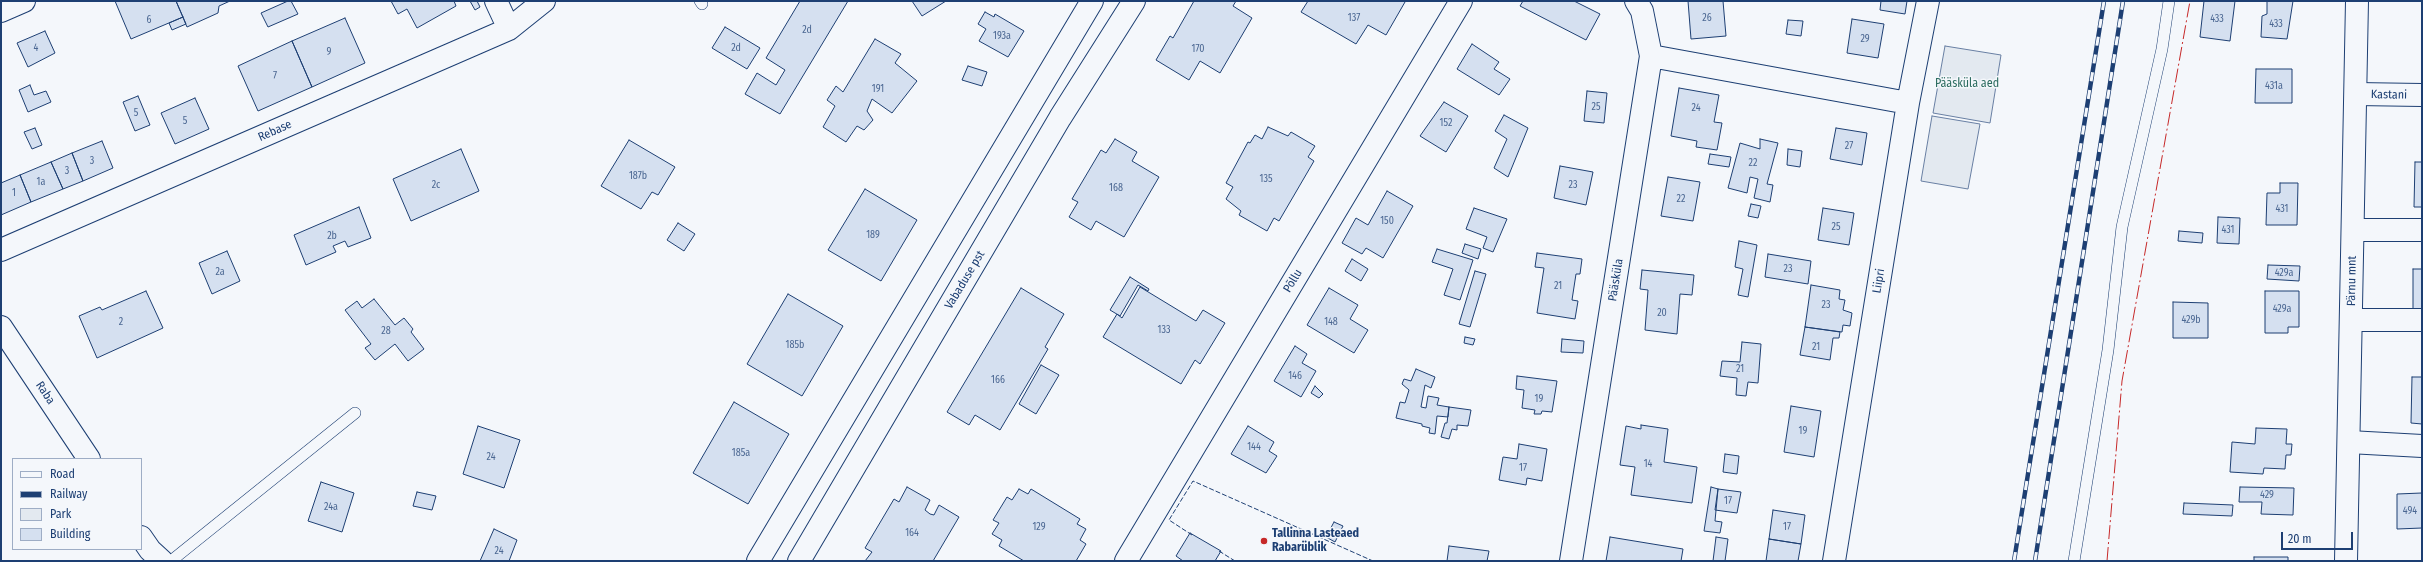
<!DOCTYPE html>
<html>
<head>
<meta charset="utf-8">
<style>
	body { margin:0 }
	#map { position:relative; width:2423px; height:562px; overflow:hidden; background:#f4f7fb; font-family:"Fira Sans Condensed",sans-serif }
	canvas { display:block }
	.frame { position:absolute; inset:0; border:2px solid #1d3f73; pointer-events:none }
	.legend { position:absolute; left:12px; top:458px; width:130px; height:92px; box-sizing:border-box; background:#f4f7fb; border:1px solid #9eadc5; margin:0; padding:5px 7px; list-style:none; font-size:12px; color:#1d3f73 }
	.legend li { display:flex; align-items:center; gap:8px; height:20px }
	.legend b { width:20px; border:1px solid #9eadc5 }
	.scale { position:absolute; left:2281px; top:532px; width:72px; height:18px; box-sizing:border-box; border:2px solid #1d3f73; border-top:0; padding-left:5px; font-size:12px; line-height:14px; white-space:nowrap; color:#1d3f73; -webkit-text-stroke:3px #f4f7fb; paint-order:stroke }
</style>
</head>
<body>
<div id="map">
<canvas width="2423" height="562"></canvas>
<div class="frame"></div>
<ul class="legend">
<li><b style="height:5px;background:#f4f7fb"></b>Road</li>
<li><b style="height:5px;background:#1d3f73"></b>Railway</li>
<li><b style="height:11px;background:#e3e9f0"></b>Park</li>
<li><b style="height:11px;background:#d5e0f0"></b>Building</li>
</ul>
<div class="scale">20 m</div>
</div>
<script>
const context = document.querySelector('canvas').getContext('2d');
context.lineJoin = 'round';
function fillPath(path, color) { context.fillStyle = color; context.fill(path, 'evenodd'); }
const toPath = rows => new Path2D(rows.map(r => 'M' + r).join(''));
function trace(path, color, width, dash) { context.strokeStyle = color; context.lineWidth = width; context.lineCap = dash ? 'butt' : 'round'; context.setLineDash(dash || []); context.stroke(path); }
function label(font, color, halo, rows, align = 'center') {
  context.font = font + ' "Fira Sans Condensed",sans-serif'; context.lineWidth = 3; context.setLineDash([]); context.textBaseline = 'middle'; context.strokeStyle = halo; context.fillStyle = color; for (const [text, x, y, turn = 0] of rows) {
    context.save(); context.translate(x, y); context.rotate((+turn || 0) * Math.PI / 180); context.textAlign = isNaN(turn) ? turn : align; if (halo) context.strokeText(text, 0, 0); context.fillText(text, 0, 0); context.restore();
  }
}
const green = toPath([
	[1945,46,2001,55,1990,123,1933,113,1945,46],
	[1932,116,1980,124,1968,189,1921,181,1932,116]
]);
fillPath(green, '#e3e9f0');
trace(green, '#687fa3', 1);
const building = toPath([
	[115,1,176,1,183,17,131,39,115,1],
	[176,1,230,1,219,6,218,13,187,27,176,1],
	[288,1,291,1,298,14,268,27,261,13,288,1],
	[391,1,454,1,456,6,417,28,407,9,398,14,391,1],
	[470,1,477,1,480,7,475,10,470,1],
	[800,1,848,1,780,114,745,94,757,73,776,85,785,70,766,58,800,1],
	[912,1,946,1,922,16,912,1],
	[1194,1,1236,1,1233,6,1252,18,1220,73,1200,61,1189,80,1156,60,1170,36,1173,38,1194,1],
	[1308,1,1404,1,1405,2,1386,35,1368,25,1356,44,1301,12,1308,1],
	[1523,1,1574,1,1600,14,1586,40,1520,6,1523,1],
	[1688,1,1723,1,1726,36,1691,39,1688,1],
	[1881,1,1907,1,1905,14,1880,10,1881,1],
	[2204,1,2235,1,2230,41,2200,37,2204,1],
	[2267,1,2293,1,2287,39,2261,37,2262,16,2267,14,2267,1],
	[985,12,994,17,995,14,1024,31,1008,57,979,41,986,29,978,24,985,12],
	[183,17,186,24,172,30,169,23,183,17],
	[345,18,365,63,312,87,292,41,345,18],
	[1852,19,1884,24,1878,58,1847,53,1852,19],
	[1788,20,1803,21,1801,36,1786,34,1788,20],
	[725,27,760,48,747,69,712,48,725,27],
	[45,31,55,53,28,67,17,43,45,31],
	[875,39,901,54,895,63,917,81,892,113,872,99,867,111,873,120,864,130,857,126,846,142,823,127,835,106,827,100,836,86,843,92,875,39],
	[292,41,312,87,258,111,238,66,292,41],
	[1472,44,1499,62,1494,69,1510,79,1499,95,1457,69,1472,44],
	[968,66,987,72,982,86,962,80,968,66],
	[2256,69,2292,69,2292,103,2255,103,2256,69],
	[30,85,34,95,46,91,51,102,28,112,19,90,30,85],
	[1679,88,1719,95,1714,122,1722,123,1717,150,1696,147,1697,141,1671,136,1679,88],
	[1587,91,1607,93,1604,123,1584,121,1587,91],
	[138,96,150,125,135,131,123,102,138,96],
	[195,98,209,129,175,144,161,113,195,98],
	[1444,102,1468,116,1446,152,1420,136,1444,102],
	[1504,115,1528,128,1508,177,1494,168,1507,139,1495,131,1504,115],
	[1268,127,1288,136,1291,132,1315,146,1308,157,1314,161,1279,221,1274,218,1267,231,1239,215,1241,211,1226,199,1233,187,1226,183,1248,142,1250,143,1255,135,1262,139,1268,127],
	[35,128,42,145,32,149,24,132,35,128],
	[1836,128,1867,133,1862,165,1830,159,1836,128],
	[1115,139,1137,152,1132,161,1159,177,1124,237,1096,221,1091,230,1069,217,1078,202,1072,199,1101,150,1106,153,1115,139],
	[1760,139,1778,143,1767,184,1773,185,1770,202,1754,198,1758,179,1750,177,1747,193,1728,188,1740,143,1760,149,1760,139],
	[629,140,675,167,658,195,652,192,641,209,601,186,629,140],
	[102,141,113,168,83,181,72,153,102,141],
	[461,149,479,191,411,221,393,179,461,149],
	[1788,149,1802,151,1800,167,1787,165,1788,149],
	[72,153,83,181,63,189,51,162,72,153],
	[1710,154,1731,157,1729,167,1708,164,1710,154],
	[51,162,63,189,31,202,20,175,51,162],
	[2415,162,2422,162,2422,207,2414,207,2415,162],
	[1560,166,1593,172,1586,205,1554,198,1560,166],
	[20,175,31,202,1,215,1,183,20,175],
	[1668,177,1700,182,1693,221,1661,216,1668,177],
	[2280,183,2298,183,2297,225,2266,225,2267,193,2280,193,2280,183],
	[865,189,917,220,881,281,828,250,865,189],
	[1387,191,1413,206,1383,258,1366,248,1362,254,1342,243,1356,218,1368,225,1387,191],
	[1751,204,1761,206,1758,218,1748,216,1751,204],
	[359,207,371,238,348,247,345,241,333,246,336,252,306,265,294,235,359,207],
	[1474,208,1507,219,1493,252,1483,248,1487,237,1466,229,1474,208],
	[1823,208,1854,213,1849,245,1818,240,1823,208],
	[2218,217,2240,218,2239,244,2217,243,2218,217],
	[678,223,695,234,684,251,667,240,678,223],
	[2179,231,2203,233,2202,243,2178,241,2179,231],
	[1739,241,1757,245,1748,297,1738,295,1743,269,1735,267,1739,241],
	[1465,244,1481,249,1478,259,1462,253,1465,244],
	[1437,249,1473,260,1460,300,1444,295,1453,269,1432,262,1437,249],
	[227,251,240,281,212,294,199,263,227,251],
	[1537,253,1582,259,1580,274,1576,274,1572,300,1578,301,1575,319,1537,313,1544,268,1535,267,1537,253],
	[1768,254,1811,261,1808,284,1765,277,1768,254],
	[1352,259,1368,269,1361,281,1345,271,1352,259],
	[2268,265,2300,266,2299,281,2267,279,2268,265],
	[2413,269,2422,269,2422,315,2413,315,2413,269],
	[1642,270,1694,275,1692,295,1680,294,1677,334,1645,330,1648,290,1640,289,1642,270],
	[1475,271,1486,274,1470,327,1459,324,1475,271],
	[1130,277,1149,289,1148,291,1138,285,1120,316,1110,310,1130,277],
	[1811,285,1840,290,1839,299,1845,300,1843,310,1852,313,1850,326,1843,325,1842,332,1805,327,1811,285],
	[1140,287,1196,321,1203,310,1225,323,1200,364,1195,360,1181,384,1103,337,1117,314,1122,318,1140,287],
	[1021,288,1064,314,1045,347,1048,349,1000,430,975,415,969,425,947,412,1021,288],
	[1329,288,1358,305,1350,319,1368,330,1354,353,1307,325,1329,288],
	[146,291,163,328,97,358,79,316,100,307,102,310,146,291],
	[2265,291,2299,291,2299,327,2288,327,2288,333,2265,333,2265,291],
	[788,294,843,326,802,396,747,364,788,294],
	[374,299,395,325,404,318,413,329,411,332,424,349,408,361,395,344,375,360,365,348,371,344,345,310,357,301,362,308,374,299],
	[2173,302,2208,303,2208,338,2173,338,2173,302],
	[1805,327,1840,332,1839,338,1833,338,1830,360,1800,355,1805,327],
	[1465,337,1475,339,1473,345,1464,343,1465,337],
	[1562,339,1584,341,1583,353,1561,352,1562,339],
	[1742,342,1761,344,1758,383,1748,382,1746,396,1736,395,1737,378,1720,376,1722,361,1740,362,1742,342],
	[1295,346,1307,354,1302,363,1316,371,1301,397,1274,381,1295,346],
	[1041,365,1059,375,1036,414,1019,404,1041,365],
	[1416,369,1435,377,1431,388,1425,385,1421,407,1426,408,1428,396,1439,398,1437,405,1449,407,1448,417,1437,416,1435,434,1429,433,1430,428,1422,426,1422,424,1396,418,1400,402,1405,403,1409,390,1402,384,1404,379,1411,381,1416,369],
	[1517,376,1557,381,1552,412,1542,411,1541,414,1534,414,1535,410,1522,408,1524,390,1516,389,1517,376],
	[2412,377,2422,377,2422,424,2411,423,2412,377],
	[1315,386,1323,394,1319,398,1311,393,1315,386],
	[734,402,789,434,748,504,693,473,734,402],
	[1791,406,1821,411,1814,457,1784,452,1791,406],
	[1449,407,1471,410,1468,426,1457,425,1457,430,1452,429,1449,439,1441,437,1445,423,1447,423,1449,407],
	[1641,425,1668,429,1664,462,1697,467,1692,503,1631,495,1635,467,1620,465,1626,426,1641,429,1641,425],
	[478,426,520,440,504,488,463,474,478,426],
	[1248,426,1274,442,1269,451,1277,456,1266,473,1231,454,1248,426],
	[2256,428,2287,429,2286,444,2292,444,2291,455,2286,455,2285,469,2264,468,2263,474,2230,472,2232,442,2255,444,2256,428],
	[1519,444,1547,449,1542,481,1527,478,1526,485,1499,480,1503,457,1517,459,1519,444],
	[1725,454,1739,456,1737,474,1723,472,1725,454],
	[321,482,354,493,342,532,308,521,321,482],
	[907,487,930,500,925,510,930,514,934,515,939,505,959,517,933,561,865,561,872,552,865,548,894,499,899,502,907,487],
	[1711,487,1718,489,1715,521,1722,522,1720,533,1704,531,1711,487],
	[2240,487,2294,488,2293,515,2261,514,2262,502,2239,502,2240,487],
	[1019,489,1028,494,1031,489,1080,519,1077,524,1086,529,1080,540,1086,544,1076,561,1024,561,999,546,1002,540,992,534,999,523,993,520,1007,497,1012,500,1019,489],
	[1718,489,1741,492,1737,513,1715,510,1718,489],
	[417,492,436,496,432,510,413,506,417,492],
	[2422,493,2422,528,2397,529,2397,494,2422,493],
	[2184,503,2233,505,2232,516,2183,514,2184,503],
	[1773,510,1805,515,1801,544,1769,539,1773,510],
	[1334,522,1343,526,1335,542,1326,537,1334,522],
	[494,529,517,540,509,561,480,561,494,529],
	[1190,533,1221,551,1215,561,1183,561,1176,556,1190,533],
	[1610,537,1683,549,1681,561,1606,561,1610,537],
	[1716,537,1728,539,1725,561,1713,561,1716,537],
	[1769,539,1801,544,1798,561,1766,561,1769,539],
	[1449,546,1489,551,1487,561,1447,561,1449,546],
	[2254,557,2288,557,2288,561,2254,561,2254,557]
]);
fillPath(building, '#d5e0f0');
trace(building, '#1d3f73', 1);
const service = toPath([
	[700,1,702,4],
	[171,561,355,413],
	[2074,561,2108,350,2122,227,2162,49,2169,1]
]);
const minor = toPath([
	[496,1,509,29],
	[1,11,24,1],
	[1651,56,1908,103],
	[2356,94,2422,95],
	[2353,230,2422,230],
	[1,250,509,29,544,1],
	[2352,320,2422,320],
	[1,327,89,459],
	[2349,442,2422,446],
	[141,537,150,550,162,561],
	[1126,561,1461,1],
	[1571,561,1651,56,1642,11,1636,1],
	[1834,561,1908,103,1928,1]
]);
const secondary = toPath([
	[2346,561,2357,1]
]);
const trunk = toPath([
	[758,561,1092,1],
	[799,561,1060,118,1134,1]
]);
trace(service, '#1d3f73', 12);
trace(minor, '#1d3f73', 24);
trace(secondary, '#1d3f73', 24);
trace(trunk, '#1d3f73', 24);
trace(service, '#f4f7fb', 11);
trace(minor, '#f4f7fb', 22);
trace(secondary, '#f4f7fb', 22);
trace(trunk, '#f4f7fb', 22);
const rail = toPath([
	[2014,561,2104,1],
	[2035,561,2123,1]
]);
trace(rail, '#1d3f73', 4.5);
trace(rail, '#f4f7fb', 3, [9]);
trace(toPath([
	[1192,535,1169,520,1193,481,1373,561],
	[1219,551,1235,561]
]), '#1d3f73', 1, [5, 2]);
trace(toPath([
	[2107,561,2122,381,2190,1]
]), '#c62828', 1, [14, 3, 2, 3]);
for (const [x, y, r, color] of [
	[1264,541,4,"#c62828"]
]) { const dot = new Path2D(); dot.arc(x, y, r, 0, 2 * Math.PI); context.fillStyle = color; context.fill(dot); trace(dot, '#f4f7fb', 1.5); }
label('10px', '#4b6792', null, [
	["137",1354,18],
	["26",1707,18],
	["433",2217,19],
	["6",149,20],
	["433",2276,24],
	["2d",807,30],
	["193a",1002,36],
	["29",1865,39],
	["4",36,48],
	["2d",736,48],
	["170",1198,49],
	["9",329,52],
	["7",275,76],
	["431a",2274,86],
	["191",878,89],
	["25",1596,107],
	["24",1696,108],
	["5",136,113],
	["5",185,121],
	["152",1446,123],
	["27",1849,146],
	["3",92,161],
	["22",1753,163],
	["3",67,171],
	["187b",638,176],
	["135",1266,179],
	["1a",41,182],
	["2c",436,185],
	["23",1573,185],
	["168",1116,188],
	["1",14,193],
	["22",1681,199],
	["431",2282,209],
	["150",1387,221],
	["25",1836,227],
	["431",2228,230],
	["189",873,235],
	["2b",332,236],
	["23",1788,269],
	["2a",220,272],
	["429a",2284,273],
	["21",1558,286],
	["23",1826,305],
	["429a",2282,309],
	["20",1662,313],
	["429b",2191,320],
	["2",121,322],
	["148",1331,322],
	["133",1164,330],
	["28",386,331],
	["185b",795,345],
	["21",1816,347],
	["21",1740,369],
	["146",1295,376],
	["166",998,380],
	["19",1539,399],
	["19",1803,431],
	["144",1254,447],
	["185a",741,453],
	["24",491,457],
	["14",1648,464],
	["17",1523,468],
	["429",2267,495],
	["17",1728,501],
	["24a",331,507],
	["494",2410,511],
	["129",1039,527],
	["17",1787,527],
	["164",912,533],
	["24",499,551]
]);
label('12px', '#2c6c60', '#f4f7fb', [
	["Pääsküla aed",1967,84]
]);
label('12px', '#1d3f73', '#f4f7fb', [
	["Kastani",2389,95,1],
	["Rebase",275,131,-24],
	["Vabaduse pst",965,280,-59],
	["Pääsküla",1616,280,-81],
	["Põllu",1293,281,-59],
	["Liipri",1879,281,-81],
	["Pärnu mnt",2352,281,-89],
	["Raba",45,393,56]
]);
label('bold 12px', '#1d3f73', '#f4f7fb', [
	["Tallinna Lasteaed",1272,534],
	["Rabarüblik",1272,548]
], 'left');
</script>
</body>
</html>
